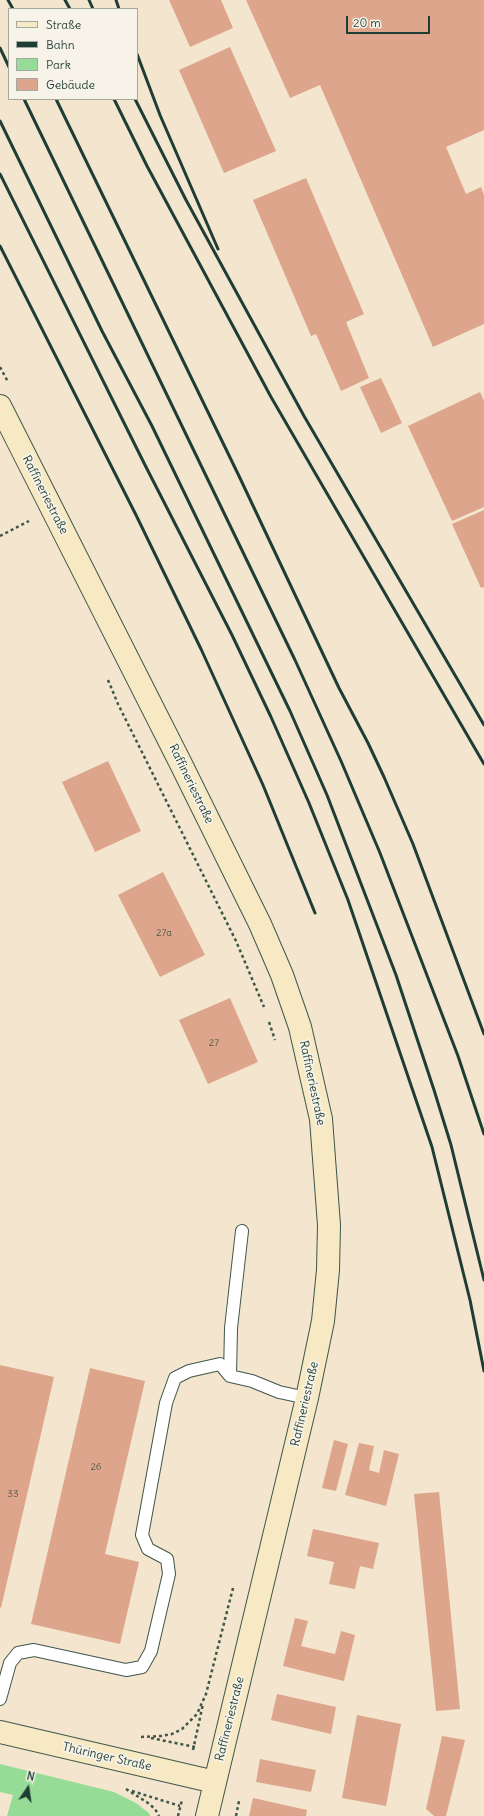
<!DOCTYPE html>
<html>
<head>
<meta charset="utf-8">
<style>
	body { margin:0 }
	#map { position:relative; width:484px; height:1816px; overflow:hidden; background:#f4e5ce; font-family:Delius,sans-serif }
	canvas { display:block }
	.legend { position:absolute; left:8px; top:8px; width:130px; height:92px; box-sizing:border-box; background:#f7f3e8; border:1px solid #a1aaa0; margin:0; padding:5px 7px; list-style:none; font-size:12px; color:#1f3d34 }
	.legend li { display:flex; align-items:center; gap:8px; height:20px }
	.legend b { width:20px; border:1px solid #a1aaa0 }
	.north { position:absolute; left:8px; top:1768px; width:40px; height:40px; -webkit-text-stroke:3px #f7f3e8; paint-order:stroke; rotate:13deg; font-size:11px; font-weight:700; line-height:16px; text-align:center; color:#1f3d34 }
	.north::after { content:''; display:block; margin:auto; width:14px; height:18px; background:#1f3d34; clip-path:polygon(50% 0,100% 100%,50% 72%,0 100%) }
	.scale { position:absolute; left:346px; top:16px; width:84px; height:18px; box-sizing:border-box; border:2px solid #1f3d34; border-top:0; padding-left:5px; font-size:12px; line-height:14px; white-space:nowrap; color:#1f3d34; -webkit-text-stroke:3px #f7f3e8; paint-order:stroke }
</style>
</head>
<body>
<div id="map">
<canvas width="484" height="1816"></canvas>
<ul class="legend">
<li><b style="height:5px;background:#f6e9c3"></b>Straße</li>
<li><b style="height:5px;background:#1f3d34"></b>Bahn</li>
<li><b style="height:11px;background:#97dc96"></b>Park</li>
<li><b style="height:11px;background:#dda68c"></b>Gebäude</li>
</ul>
<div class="north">N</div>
<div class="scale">20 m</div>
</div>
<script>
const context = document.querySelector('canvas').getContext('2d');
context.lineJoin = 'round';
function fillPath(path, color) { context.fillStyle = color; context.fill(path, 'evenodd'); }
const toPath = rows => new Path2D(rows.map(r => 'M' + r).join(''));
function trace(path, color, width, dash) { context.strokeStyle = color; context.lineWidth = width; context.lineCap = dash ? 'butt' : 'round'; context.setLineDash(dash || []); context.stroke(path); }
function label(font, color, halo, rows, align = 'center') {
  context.font = font + ' Delius,sans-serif'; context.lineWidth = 3.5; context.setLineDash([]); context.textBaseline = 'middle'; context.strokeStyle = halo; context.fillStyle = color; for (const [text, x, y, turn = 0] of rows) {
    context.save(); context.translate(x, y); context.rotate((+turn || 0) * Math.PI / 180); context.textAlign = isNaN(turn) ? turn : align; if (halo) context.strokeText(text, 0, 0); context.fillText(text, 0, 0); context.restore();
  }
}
fillPath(toPath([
	[0,1764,114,1792,136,1803,149,1813,150,1816,7,1816,13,1795,0,1792]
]), '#97dc96');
fillPath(toPath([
	[169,0,221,0,233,28,190,47],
	[246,0,484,0,484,130,446,147,466,194,481,187,484,195,484,324,433,347,320,85,290,98],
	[230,47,276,151,224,173,179,70],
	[306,178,364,314,346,322,369,378,341,391,316,334,311,336,253,200],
	[381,378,402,423,381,433,360,387],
	[480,392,484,401,484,507,452,521,408,426],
	[484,510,484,587,481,588,452,524],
	[108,761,141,831,95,852,62,782],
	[163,872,205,955,160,977,118,895],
	[230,998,258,1062,208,1084,179,1020],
	[0,1365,54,1377,1,1608,0,1607],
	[90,1368,145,1381,105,1554,139,1562,120,1644,31,1624],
	[334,1440,348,1444,336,1491,322,1488],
	[359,1443,374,1446,369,1470,379,1473,384,1450,399,1454,386,1506,345,1495],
	[439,1492,460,1709,436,1711,414,1494],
	[313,1529,379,1543,373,1569,360,1566,355,1589,329,1584,334,1562,307,1556],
	[295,1618,308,1621,301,1646,335,1654,341,1631,355,1635,344,1681,283,1666],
	[277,1694,336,1707,331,1734,271,1720],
	[357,1715,401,1724,386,1806,342,1798],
	[442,1736,465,1740,446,1816,434,1816,426,1809],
	[260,1759,316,1770,311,1792,256,1782],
	[253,1798,307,1810,306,1816,249,1816]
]), '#dda68c');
const lane = toPath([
	[230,1376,231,1328,242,1231],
	[0,1699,10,1663,18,1653,34,1650,126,1670,142,1667,151,1651,169,1574,167,1559,148,1549,142,1535,166,1403,175,1378,189,1371,220,1364,230,1376,252,1381,279,1392,307,1398]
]);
const secondary = toPath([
	[0,406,181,764,260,924,282,975,300,1027,321,1119,329,1225,328,1270,323,1321,307,1398,207,1816],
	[0,1732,215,1782]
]);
trace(lane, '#3f564b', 14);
trace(secondary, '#3f564b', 24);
trace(toPath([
	[0,367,8,382],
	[0,536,29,521],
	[108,680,118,704,236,941,264,1007],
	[269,1022,275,1040],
	[141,1737,161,1736,172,1734,182,1729,197,1714,206,1694,233,1588],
	[151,1738,195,1747],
	[193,1750,203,1704],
	[126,1789,148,1803,155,1809,159,1816],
	[132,1791,180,1806],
	[178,1816,182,1800],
	[236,1816,239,1801]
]), '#3f564b', 2.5, [3, 3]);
trace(lane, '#fff', 12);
trace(secondary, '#f6e9c3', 22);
trace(toPath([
	[8,0,13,9],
	[65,0,70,9],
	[89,0,93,9],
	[116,0,119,9],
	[0,48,9,67],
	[137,54,160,115,218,249],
	[24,99,295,660,341,761,380,853,458,1056,484,1134],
	[56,99,239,476,339,688,368,743,384,777,413,844,484,1034],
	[114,99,147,166,271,397,484,764],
	[135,99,186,200,304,416,484,725],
	[0,121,102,331,152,426,290,711,327,795,396,975,434,1090,451,1145,484,1280],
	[0,174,145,465,232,635,271,717,309,803,348,900,432,1147,470,1300,484,1371],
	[0,246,136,515,201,649,263,785,315,913]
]), '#1f3d34', 3);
label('10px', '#4e574a', null, [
	["27a",164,933],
	["27",214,1043],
	["26",96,1467],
	["33",13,1494]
]);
label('12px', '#1f3d34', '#f7f3e8', [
	["Raffineriestraße",45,495,63],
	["Raffineriestraße",191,784,64],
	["Raffineriestraße",312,1083,78],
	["Raffineriestraße",305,1404,-77],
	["Raffineriestraße",230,1719,-76],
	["Thüringer Straße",107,1757,13]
]);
</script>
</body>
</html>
